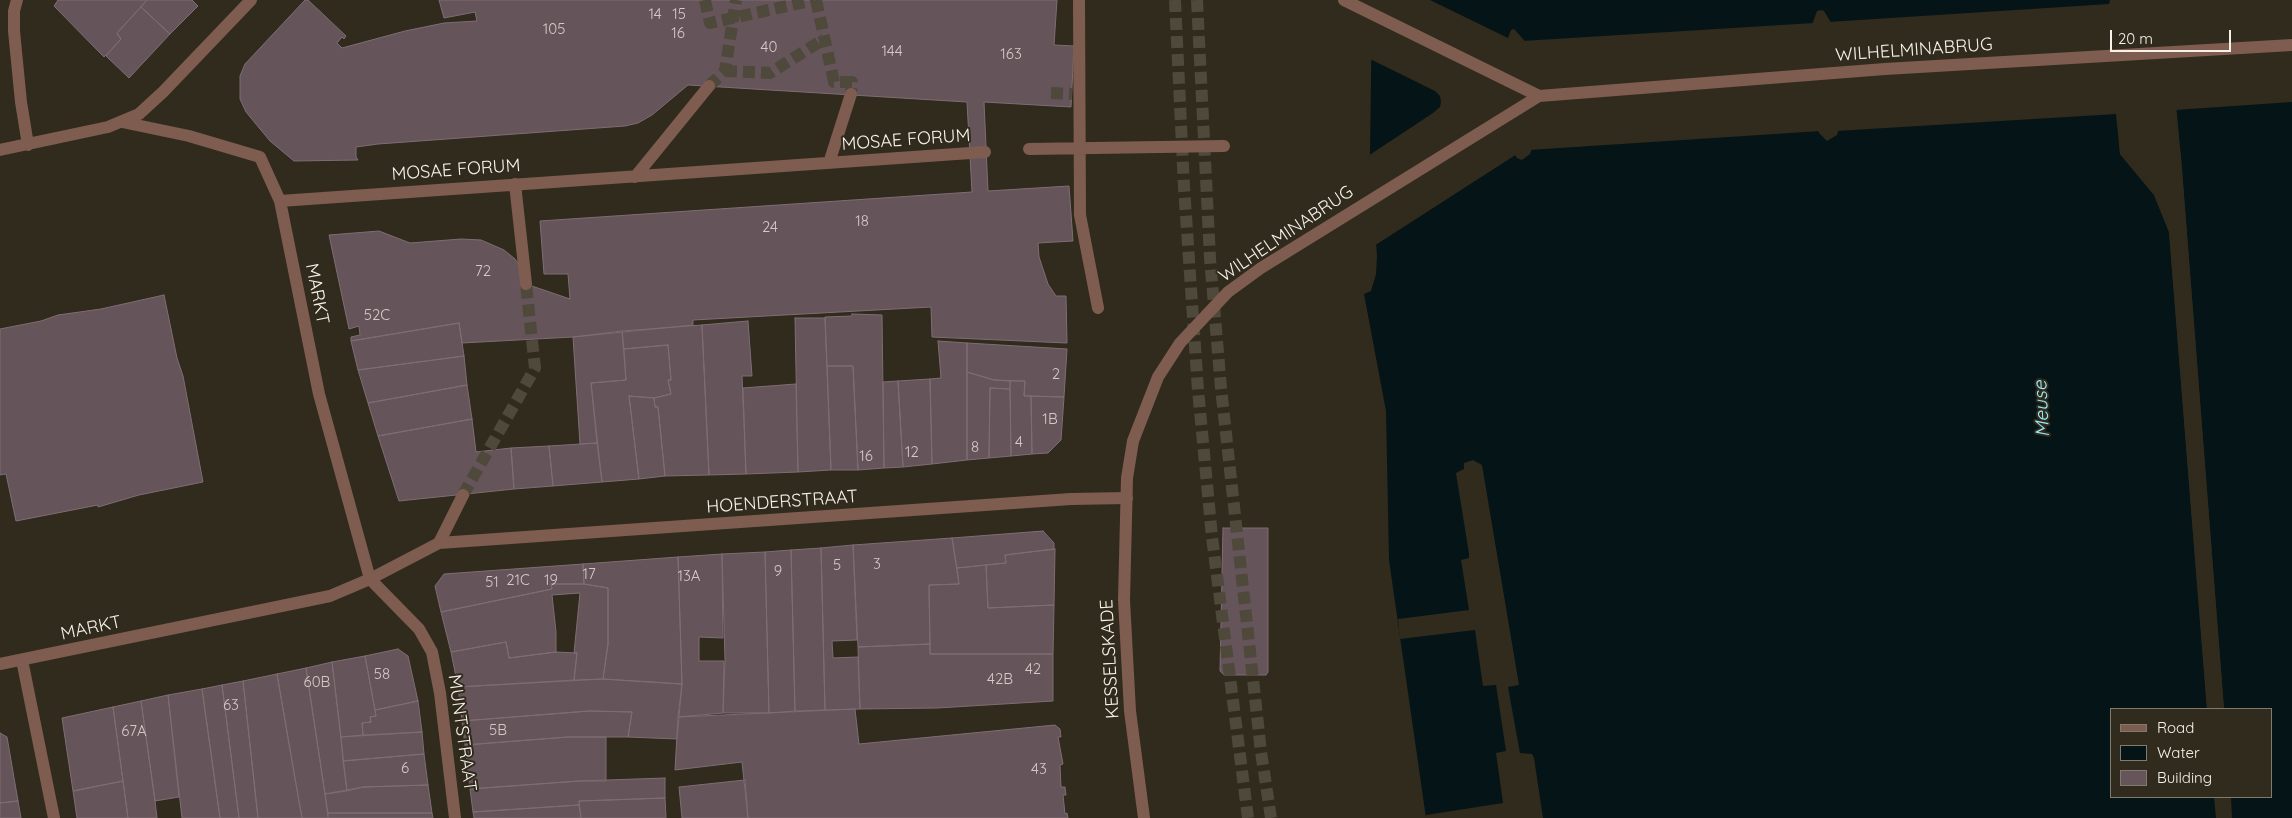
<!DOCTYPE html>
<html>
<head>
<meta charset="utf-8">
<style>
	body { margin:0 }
	#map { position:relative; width:2292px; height:818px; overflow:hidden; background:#312b1d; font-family:Quicksand,sans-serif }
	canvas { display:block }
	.legend { position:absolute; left:2110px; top:708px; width:162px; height:90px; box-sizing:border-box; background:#312b1d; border:1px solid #807b6f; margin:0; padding:6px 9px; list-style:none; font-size:15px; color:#f6f2e9 }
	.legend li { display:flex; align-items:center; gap:10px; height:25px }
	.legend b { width:25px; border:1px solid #807b6f }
	.scale { position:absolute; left:2110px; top:30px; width:121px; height:22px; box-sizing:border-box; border:2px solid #f6f2e9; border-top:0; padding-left:6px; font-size:15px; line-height:18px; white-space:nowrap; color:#f6f2e9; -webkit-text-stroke:4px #312b1d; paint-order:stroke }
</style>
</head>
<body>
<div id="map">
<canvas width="2292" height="818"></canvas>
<ul class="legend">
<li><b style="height:6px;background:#7f5c50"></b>Road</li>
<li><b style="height:14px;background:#051417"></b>Water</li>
<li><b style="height:14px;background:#66545b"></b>Building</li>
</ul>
<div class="scale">20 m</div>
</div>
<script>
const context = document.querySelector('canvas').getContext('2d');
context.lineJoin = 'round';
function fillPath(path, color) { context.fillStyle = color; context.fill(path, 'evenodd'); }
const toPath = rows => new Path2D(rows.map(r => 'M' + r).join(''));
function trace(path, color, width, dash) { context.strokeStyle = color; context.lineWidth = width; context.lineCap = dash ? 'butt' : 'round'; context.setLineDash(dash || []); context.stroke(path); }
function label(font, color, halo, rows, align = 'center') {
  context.font = font + ' Quicksand,sans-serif'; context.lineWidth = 4; context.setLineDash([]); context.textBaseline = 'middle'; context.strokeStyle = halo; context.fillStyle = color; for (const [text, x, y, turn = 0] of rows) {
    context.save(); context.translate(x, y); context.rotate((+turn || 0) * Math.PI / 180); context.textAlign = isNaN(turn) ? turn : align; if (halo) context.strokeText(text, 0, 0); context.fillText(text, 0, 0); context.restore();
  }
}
fillPath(toPath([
	[1372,0,2110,0,2120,154,2154,195,2169,232,2207,709,2111,709,2111,797,2214,797,2216,818,1426,818,1389,560,1386,411,1364,294,1371,291,1376,274,1377,256,1370,155],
	[1821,10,1824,11,1830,21,1837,37,1841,121,1837,135,1827,141,1819,133,1817,123,1809,33,1817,11],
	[1514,29,1524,40,1530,55,1535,139,1530,154,1522,160,1517,158,1513,152,1503,51,1511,30],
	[2166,0,2292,0,2292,818,2232,818,2231,797,2271,797,2271,709,2224,709,2181,157]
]), '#051417');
fillPath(toPath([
	[1370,0,1430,0,1510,39,1506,52,1513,141,1517,154,1374,246,1368,156,1433,113,1440,107,1441,102,1440,96,1435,91,1370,59],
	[2110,0,2112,0,2123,153,2156,194,2171,232,2210,709,2207,709,2169,232,2154,195,2120,154,2116,114,1836,131,1839,120,1834,37,1828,22,2109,4],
	[2164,0,2292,0,2292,102,2175,110,2181,157,2224,709,2221,709,2179,157],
	[1814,23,1812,33,1821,131,1529,150,1532,139,1528,56,1522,41],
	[1473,460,1482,465,1519,685,1508,687,1520,753,1532,754,1534,758,1543,818,1426,818,1426,815,1503,803,1496,753,1506,751,1496,685,1483,686,1475,630,1400,639,1398,619,1469,610,1461,560,1469,558,1469,554,1456,473,1464,469,1464,463]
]), '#312b1d');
const building = toPath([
	[58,0,147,0,117,33,121,39,104,57,54,6,58,0],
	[147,0,192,0,198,6,170,34,141,7,147,0],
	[305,0,308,0,346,36,344,39,342,37,337,43,342,48,405,31,444,23,477,21,475,12,444,18,439,0,1057,0,1054,45,1074,46,1071,107,984,102,988,191,1069,186,1073,241,1038,243,1039,257,1048,284,1056,296,1066,296,1067,343,932,337,931,307,693,320,693,325,573,337,462,343,459,323,351,341,351,337,360,335,359,326,349,329,329,235,379,231,410,243,461,239,481,240,504,250,515,259,523,270,526,284,570,299,568,274,544,274,540,221,972,192,967,102,688,85,652,115,638,123,625,126,378,144,356,147,356,157,358,160,294,161,270,141,246,112,240,99,240,76,245,64,305,0],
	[141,7,170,34,129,78,106,56,121,39,117,33,141,7],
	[164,295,177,358,183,376,203,482,139,495,98,507,98,505,16,521,6,474,0,475,0,329,41,321,58,315,101,309,164,295],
	[852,314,882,315,884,468,858,470,853,366,827,366,825,317,852,316,852,314],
	[795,318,825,318,831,470,798,472,795,318],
	[748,321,752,376,742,376,746,474,709,475,702,325,748,321],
	[459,323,464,356,358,370,351,341,459,323],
	[702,325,709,475,665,476,658,407,655,407,654,398,671,394,668,380,671,380,668,345,624,349,622,331,702,325],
	[622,331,626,380,591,383,597,443,580,444,573,337,622,331],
	[938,341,967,343,967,460,932,464,930,379,941,378,938,341],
	[967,343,1067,349,1064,397,1024,396,1025,381,994,380,967,372,967,343],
	[668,345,671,380,668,380,671,394,654,398,629,396,639,479,602,482,591,383,626,380,624,349,668,345],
	[464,356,467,385,368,403,358,370,464,356],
	[827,366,853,366,858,470,831,470,827,366],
	[967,372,994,380,1010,381,1010,389,990,388,989,458,967,460,967,372],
	[930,379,932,464,903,467,898,381,930,379],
	[898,381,903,467,884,468,883,382,898,381],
	[1010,381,1025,381,1024,396,1031,396,1032,454,1011,456,1010,381],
	[796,384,798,472,746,474,743,388,796,384],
	[467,385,472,419,378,436,368,403,467,385],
	[990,388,1010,389,1011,456,989,458,990,388],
	[629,396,654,398,655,407,658,407,665,476,639,479,629,396],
	[1031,396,1064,397,1061,440,1048,453,1032,454,1031,396],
	[472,419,476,452,511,448,514,489,399,501,378,436,472,419],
	[597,443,602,482,553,486,549,446,597,443],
	[549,446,553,486,514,489,511,448,549,446],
	[1223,528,1268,528,1268,672,1266,675,1224,675,1220,671,1223,528],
	[1043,531,1054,543,1054,549,1005,555,1006,563,957,568,952,538,1043,531],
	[952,538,959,584,929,585,930,644,858,647,853,545,952,538],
	[853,545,857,640,832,641,833,658,858,657,860,709,825,710,821,548,853,545],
	[821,548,825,710,795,711,791,550,821,548],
	[1055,549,1054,605,988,608,986,565,1006,563,1005,555,1055,549],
	[791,550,795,711,769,713,765,552,791,550],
	[765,552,769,713,723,713,725,660,722,554,765,552],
	[722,554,723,638,699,637,699,661,724,661,723,713,678,717,682,684,678,557,722,554],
	[678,557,682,684,603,679,608,644,608,588,584,584,583,564,678,557],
	[583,564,584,584,551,584,552,589,441,612,435,586,444,574,583,564],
	[986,565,988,608,1054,605,1053,654,930,654,929,585,959,584,957,568,986,565],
	[551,584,584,584,608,588,608,644,603,679,574,680,577,653,574,653,580,593,552,595,556,632,556,652,509,658,506,642,451,652,441,612,552,589,551,584],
	[506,642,509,658,556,652,577,653,574,680,458,687,451,652,506,642],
	[930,644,930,654,1053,654,1053,701,937,708,860,709,858,647,930,644],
	[398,649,408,656,418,701,375,710,365,656,398,649],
	[365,656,376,716,370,717,371,722,362,723,363,735,341,737,332,662,365,656],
	[332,662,347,791,325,794,306,668,332,662],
	[306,668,325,794,328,818,302,818,277,674,306,668],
	[277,674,296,785,302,818,258,818,243,681,277,674],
	[603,679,682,684,677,739,628,737,632,712,589,711,462,721,458,687,603,679],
	[243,681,258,818,239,818,222,685,243,681],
	[222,685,239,818,220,818,202,689,222,685],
	[202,689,220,818,182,818,168,695,202,689],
	[168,695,179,797,155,801,141,701,168,695],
	[141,701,155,801,157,818,128,818,113,707,141,701],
	[418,701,422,732,363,735,362,723,371,722,370,717,376,716,375,710,418,701],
	[113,707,123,781,73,791,62,718,113,707],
	[855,709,859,744,1055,725,1060,729,1061,737,1058,737,1063,764,1060,765,1061,787,1065,787,1066,795,1063,795,1065,814,1067,813,1068,818,748,818,742,762,675,770,678,717,855,709],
	[589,711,632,712,628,737,568,737,465,745,462,721,589,711],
	[422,732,424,754,343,761,341,737,422,732],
	[0,733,7,737,18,801,0,803,0,733],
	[568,737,606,737,606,781,579,781,470,789,465,745,568,737],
	[424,754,428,785,363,787,347,791,343,761,424,754],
	[665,778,665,798,581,801,579,801,579,805,473,812,470,789,579,781,665,778],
	[745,780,748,818,682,818,679,787,745,780],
	[123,781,128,818,77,818,73,791,123,781],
	[428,785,432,813,328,813,325,794,363,787,428,785],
	[665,798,666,818,581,818,579,801,665,798],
	[18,801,21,818,0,818,0,803,18,801],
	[579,805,581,818,474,818,473,812,579,805],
	[328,813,432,813,433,818,328,818,328,813]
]);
fillPath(building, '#66545b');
trace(building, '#7f6d74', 1);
trace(toPath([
	[705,0,710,23,814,0],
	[816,0,834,82,852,82,851,94],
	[725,71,770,73,824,39],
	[709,86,725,71,736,0],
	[1051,93,1072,94],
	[463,495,535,368,526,284]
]), '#4f493c', 12, [12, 6]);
trace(toPath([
	[1175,0,1184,187,1198,390,1212,537,1248,818],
	[1197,0,1210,258,1221,388,1261,752,1271,818]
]), '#4f493c', 12, [12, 6]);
trace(toPath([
	[1079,0,1080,215,1098,308],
	[122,122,189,136,260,157,280,201,319,394,370,579,419,629,432,652,440,693,455,818],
	[1029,149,1224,146],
	[829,163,851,94],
	[635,177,709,86],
	[515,184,526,284],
	[280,201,985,152],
	[439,543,463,495],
	[22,660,54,818],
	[0,664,330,596,370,579,439,543,1071,499,1127,498]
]), '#7f5c50', 12);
trace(toPath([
	[17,0,14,11,14,31,21,102,28,145],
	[1344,0,1539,96],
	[0,150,108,127,139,114,163,92,251,0],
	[1144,818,1130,711,1124,600,1127,478,1133,441,1158,377,1180,343,1228,292,1261,268,1539,96,1885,69,2292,45]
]), '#7f5c50', 12);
label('15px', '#d2cac6', null, [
	["14",655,14],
	["15",679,14],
	["105",554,29],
	["16",678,33],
	["40",769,47],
	["144",892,51],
	["163",1011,54],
	["18",862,221],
	["24",770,227],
	["72",483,271],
	["52C",377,315],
	["2",1056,374],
	["1B",1050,419],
	["4",1019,442],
	["8",975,447],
	["12",912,452],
	["16",866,456],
	["3",877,564],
	["5",837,565],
	["9",778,571],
	["17",589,574],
	["13A",689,576],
	["21C",518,580],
	["19",551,580],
	["51",492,582],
	["42",1033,669],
	["58",382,674],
	["42B",1000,679],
	["60B",317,682],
	["63",231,705],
	["5B",498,730],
	["67A",134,731],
	["6",405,768],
	["43",1039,769]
]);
label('18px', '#f6f2e9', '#312b1d', [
	["WILHELMINABRUG",1914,50,-4],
	["MOSAE FORUM",906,140,-4],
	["MOSAE FORUM",456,170,-4],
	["WILHELMINABRUG",1286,234,-34],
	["MARKT",317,294,79],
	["HOENDERSTRAAT",782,502,-4],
	["MARKT",91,628,-12],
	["KESSELSKADE",1110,659,-93],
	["MUNTSTRAAT",462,733,82]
]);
label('italic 19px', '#98ecfd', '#312b1d', [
	["Meuse",2042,409,-93]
]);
</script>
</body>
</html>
